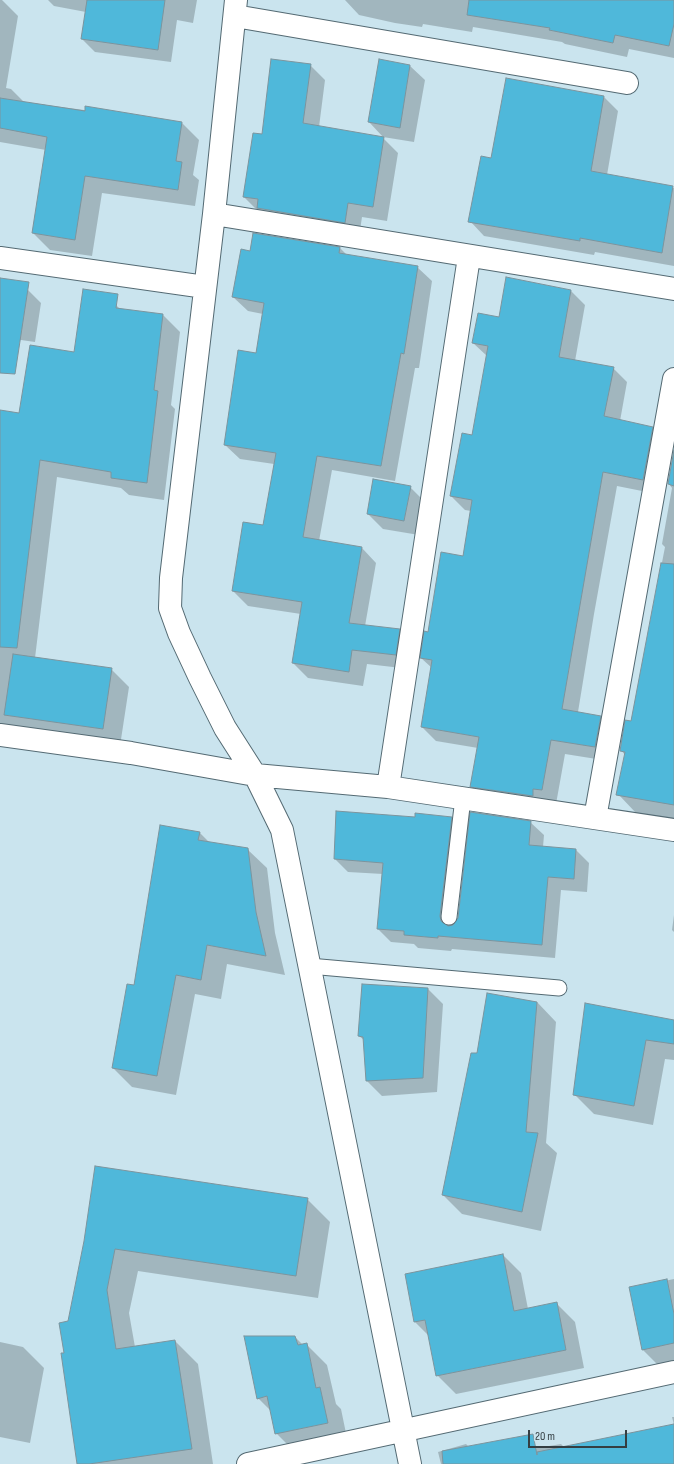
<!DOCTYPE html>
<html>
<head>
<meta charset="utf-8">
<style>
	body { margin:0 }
	#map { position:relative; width:674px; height:1464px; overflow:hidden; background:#cae4ee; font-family:"Sofia Sans Condensed",sans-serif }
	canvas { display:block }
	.scale { position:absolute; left:528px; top:1430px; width:99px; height:18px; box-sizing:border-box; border:2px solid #343e42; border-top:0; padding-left:5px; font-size:12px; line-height:14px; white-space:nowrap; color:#343e42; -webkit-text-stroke:3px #cae4ee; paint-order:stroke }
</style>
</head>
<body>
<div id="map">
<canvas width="674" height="1464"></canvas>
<div class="scale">20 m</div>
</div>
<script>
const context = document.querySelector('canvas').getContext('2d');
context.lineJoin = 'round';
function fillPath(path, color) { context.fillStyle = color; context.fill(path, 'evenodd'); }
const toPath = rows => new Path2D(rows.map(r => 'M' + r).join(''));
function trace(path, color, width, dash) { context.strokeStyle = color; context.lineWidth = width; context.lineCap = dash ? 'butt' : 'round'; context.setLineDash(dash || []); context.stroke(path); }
fillPath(toPath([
	[0,0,2,0,18,16,6,88,11,89,24,102,182,123,199,140,193,175,199,180,195,206,102,193,92,256,50,250,33,233,46,150,0,142],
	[48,0,197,0,193,23,177,20,171,62,95,52,82,39,86,12,54,6],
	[345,0,674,0,674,58,629,49,627,57,565,44,562,42,473,27,472,32,423,24,422,27,395,23,359,15],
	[380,60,410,66,425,80,414,142,383,137,369,122],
	[310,65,325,80,319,127,383,138,398,153,387,221,362,217,359,237,258,211,244,197,262,135],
	[604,97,618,111,607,175,674,188,674,266,595,252,594,255,484,236,470,221,492,159],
	[340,248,347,255,417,267,432,281,419,368,415,368,395,481,332,470,319,541,362,548,376,563,365,626,399,630,414,644,410,669,367,664,363,686,308,678,293,663,301,614,248,606,233,591,264,526,274,464,240,459,225,445,257,354,263,314,248,311,233,297,250,252],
	[507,278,571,291,585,305,575,361,613,368,627,382,620,421,647,427,662,441,657,494,617,486,594,614,578,712,600,717,615,731,609,761,565,754,556,804,486,801,471,786,478,748,436,741,422,727,432,668,421,658,429,633,463,557,471,511,465,510,451,496,473,436,487,356,473,343,500,318],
	[0,285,28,290,41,303,35,342,0,337],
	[116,305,121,310,163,315,180,332,171,405,175,409,164,500,129,495,121,488,57,477,35,658,111,669,129,687,120,746,23,732,17,726,0,724,0,411,20,414],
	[674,455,674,820,636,813,618,794,625,755,621,750,631,722,665,547,662,544,672,488,669,484],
	[410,487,425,502,419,535,383,529,368,514],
	[416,818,451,818,465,831,453,926,530,822,544,835,543,847,576,850,589,863,587,892,561,890,555,958,452,949,451,951,418,948,414,944,391,942,378,929,383,874,348,872,335,859],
	[199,832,210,843,247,849,267,868,275,933,285,975,227,964,221,999,195,994,176,1095,132,1087,113,1068,135,987],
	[674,915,674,932,672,930],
	[362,985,428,989,443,1004,437,1092,382,1096,367,1081,364,1040,359,1036],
	[488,994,537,1002,556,1022,546,1143,557,1153,541,1231,462,1214,443,1195,478,1053],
	[586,1005,674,1021,674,1019,674,1060,665,1059,653,1125,594,1114,574,1094],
	[307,1199,330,1222,318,1298,138,1271,129,1313,135,1347,175,1341,198,1364,213,1464,78,1464,65,1354,69,1322,85,1241],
	[503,1255,521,1273,528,1309,556,1303,575,1322,584,1368,456,1394,437,1375,429,1336,415,1322,406,1274],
	[674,1279,674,1361,658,1365,643,1350,630,1288],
	[295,1337,303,1345,306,1344,327,1365,336,1404,341,1409,348,1443,297,1454,276,1433,272,1412,258,1398],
	[0,1342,23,1347,44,1368,30,1443,0,1437],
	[672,1417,674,1417,674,1464,441,1464,438,1452,466,1444,469,1447,531,1449,561,1444,564,1447,674,1425]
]), '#0003');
const building = toPath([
	[87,0,165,0,158,50,81,39,87,0],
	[469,0,674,0,674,24,669,46,615,35,613,43,549,30,550,28,467,15,469,0],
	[271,59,311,64,303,123,384,137,373,207,348,203,345,223,257,208,258,199,243,197,253,133,262,134,271,59],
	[379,59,410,65,400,128,368,122,379,59],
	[506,78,604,96,591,171,673,186,662,253,580,238,580,241,468,222,481,156,491,158,506,78],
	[0,98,85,111,85,106,182,122,176,161,182,162,178,190,85,176,75,240,32,233,47,137,0,128,0,98],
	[253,233,340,247,339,253,418,266,404,354,401,353,381,466,317,456,303,537,362,547,349,623,400,629,396,655,352,650,349,672,292,663,302,602,232,591,243,522,263,525,276,453,224,445,238,350,256,353,264,303,232,297,241,249,250,251,253,233],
	[506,277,571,290,559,357,614,367,604,416,653,427,643,480,603,472,562,709,601,716,595,747,551,740,542,790,533,789,533,796,470,787,479,737,421,727,432,660,420,658,424,631,428,632,441,552,463,556,472,500,450,496,462,433,472,435,488,346,472,343,478,313,499,317,506,277],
	[0,278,29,282,15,374,0,373,0,278],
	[83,289,118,294,116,308,163,314,154,390,158,391,147,483,111,478,111,472,40,460,17,648,0,647,0,410,19,413,30,345,74,352,83,289],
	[674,450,674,486,668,484,674,450],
	[373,479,411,486,404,521,367,514,373,479],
	[661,563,674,564,674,805,616,795,625,752,620,751,625,720,631,721,661,563],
	[13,654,112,668,103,729,4,715,13,654],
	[336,811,415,817,415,813,452,817,440,916,441,921,448,926,453,925,458,918,470,812,531,821,529,845,576,849,574,879,548,877,542,945,438,936,438,938,404,935,404,931,377,929,383,863,334,859,336,811],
	[160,825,200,832,198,840,248,848,256,912,266,956,207,945,201,980,176,975,157,1076,112,1068,127,984,134,985,160,825],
	[362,984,428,988,423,1078,366,1081,363,1037,358,1036,362,984],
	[487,993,537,1002,526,1132,538,1133,522,1212,442,1195,471,1053,477,1053,487,993],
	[585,1003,674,1020,674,1044,646,1040,634,1106,573,1095,585,1003],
	[95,1166,308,1198,296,1276,115,1249,107,1290,116,1349,175,1340,192,1449,89,1464,77,1464,61,1353,64,1353,59,1323,68,1321,84,1241,95,1166],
	[503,1254,514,1311,557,1302,566,1350,436,1376,425,1320,414,1322,405,1274,503,1254],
	[667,1279,674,1314,674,1343,642,1350,629,1287,667,1279],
	[244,1336,295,1336,298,1345,307,1343,316,1388,320,1387,328,1423,275,1434,267,1396,257,1399,244,1336],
	[674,1424,674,1464,443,1464,442,1451,533,1434,537,1455,537,1452,674,1424]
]);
fillPath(building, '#4fb8da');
trace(building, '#7c949d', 1);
const lane = toPath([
	[449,917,463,798],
	[309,966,559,988]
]);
const street = toPath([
	[236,0,214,214,171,578,170,608,179,633,200,678,225,728,255,775,282,830,410,1464],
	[235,16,627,83],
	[214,214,674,289],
	[0,258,205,287],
	[0,735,131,753,255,775,388,787,674,830],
	[388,787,469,257],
	[595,818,674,379],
	[248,1464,674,1372]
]);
trace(lane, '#546a73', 17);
trace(street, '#546a73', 24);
trace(lane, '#fff', 15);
trace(street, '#fff', 22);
</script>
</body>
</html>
